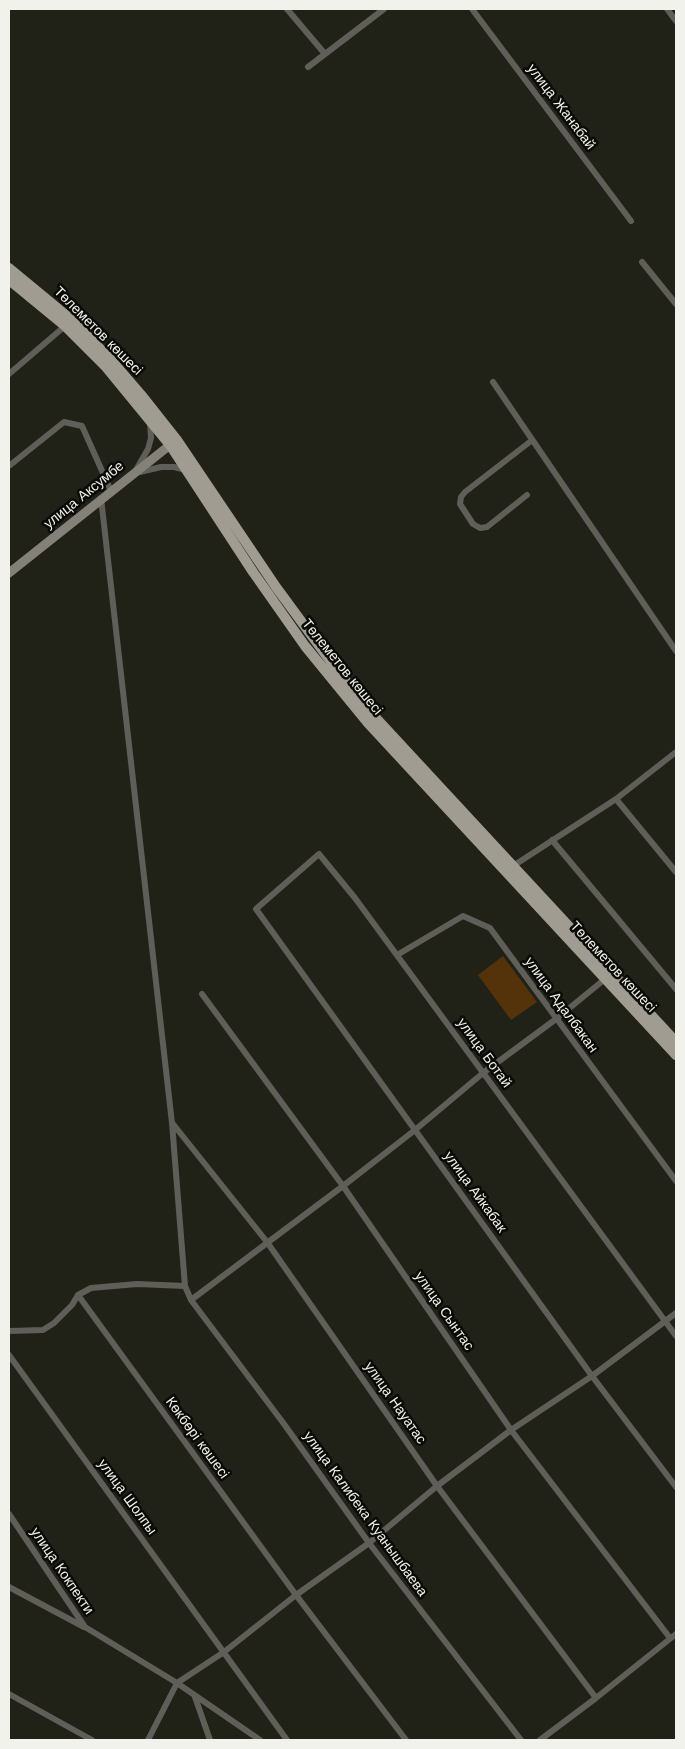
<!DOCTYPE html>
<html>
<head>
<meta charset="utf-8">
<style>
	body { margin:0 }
	#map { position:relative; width:685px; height:1749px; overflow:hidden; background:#202117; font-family:"Work Sans",sans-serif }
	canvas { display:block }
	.frame { position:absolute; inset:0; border:10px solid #f1f2eb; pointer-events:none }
</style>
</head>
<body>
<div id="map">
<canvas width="685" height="1749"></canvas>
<div class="frame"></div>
</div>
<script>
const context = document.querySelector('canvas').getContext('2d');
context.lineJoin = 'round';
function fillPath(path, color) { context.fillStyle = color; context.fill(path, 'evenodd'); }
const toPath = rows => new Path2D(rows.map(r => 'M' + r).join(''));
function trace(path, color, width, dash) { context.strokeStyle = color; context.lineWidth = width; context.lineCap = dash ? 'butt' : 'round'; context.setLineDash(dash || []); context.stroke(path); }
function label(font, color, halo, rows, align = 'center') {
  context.font = font + ' "Work Sans",sans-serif'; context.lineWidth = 5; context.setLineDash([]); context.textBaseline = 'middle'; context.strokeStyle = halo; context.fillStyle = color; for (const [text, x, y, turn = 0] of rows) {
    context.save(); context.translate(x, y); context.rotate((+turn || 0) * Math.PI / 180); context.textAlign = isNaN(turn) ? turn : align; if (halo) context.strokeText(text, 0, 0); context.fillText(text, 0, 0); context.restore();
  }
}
fillPath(toPath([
	[503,956,537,1002,511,1020,478,975]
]), '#54330a');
trace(toPath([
	[287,9,325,54],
	[472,9,631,221],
	[667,9,676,21],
	[308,67,384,9],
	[642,262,676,304],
	[9,374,65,326],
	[493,382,676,651],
	[9,466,64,422,82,426,111,491],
	[136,470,148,449,151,438,150,421],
	[140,472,161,467,174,467,186,470],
	[527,495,487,527,480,528,473,524,460,504,461,497,465,492,531,441],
	[101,498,172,1123,185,1286,191,1300,284,1424,369,1543,521,1740],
	[616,799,676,872],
	[552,840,676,989],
	[513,866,616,799,676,752],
	[397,955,463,916,490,928,676,1181],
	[202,994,343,1186,511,1430,670,1638],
	[173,1124,267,1242,437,1486,596,1698],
	[78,1295,296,1595,406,1740],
	[191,1300,343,1186,415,1130,483,1073,556,1019,605,979],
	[9,1331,43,1330,54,1323,72,1305,78,1295,91,1288,137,1284,185,1286],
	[676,1336,355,898,319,854,256,909,592,1376,676,1487],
	[9,1355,287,1740],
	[9,1514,85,1627,177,1683,224,1652,296,1595,369,1543,437,1486,511,1430,592,1376,676,1313],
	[9,1587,84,1627],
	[9,1694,92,1740],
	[195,1697,210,1740],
	[148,1740,177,1683,260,1740],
	[540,1740,596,1698,676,1634]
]), '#605e59', 6);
trace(toPath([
	[9,573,175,441]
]), '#848179', 9);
trace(toPath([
	[9,268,72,320,112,361,143,397,177,440,276,587,337,670,374,716,676,1042],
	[9,280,65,326,106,367,170,445,253,572,305,646,368,723,676,1055]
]), '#a09c92', 10);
label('14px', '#f1f2eb', '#0a0a06', [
	["улица Жанабай",561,107,53],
	["Төлеметов көшесі",98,331,45],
	["улица Аксумбе",84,495,-39],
	["Төлеметов көшесі",342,667,51],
	["Төлеметов көшесі",613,967,47],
	["улица Адалбакан",561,1005,54],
	["улица Ботай",484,1053,54],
	["улица Айкабак",475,1192,54],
	["улица Сынтас",444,1311,55],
	["улица Науатас",395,1403,55],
	["Көкбөрі көшесі",197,1438,54],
	["улица Шолпы",127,1497,54],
	["улица Калибека Куанышбаева",365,1514,54],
	["улица Кокпекти",62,1571,56]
]);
</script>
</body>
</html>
